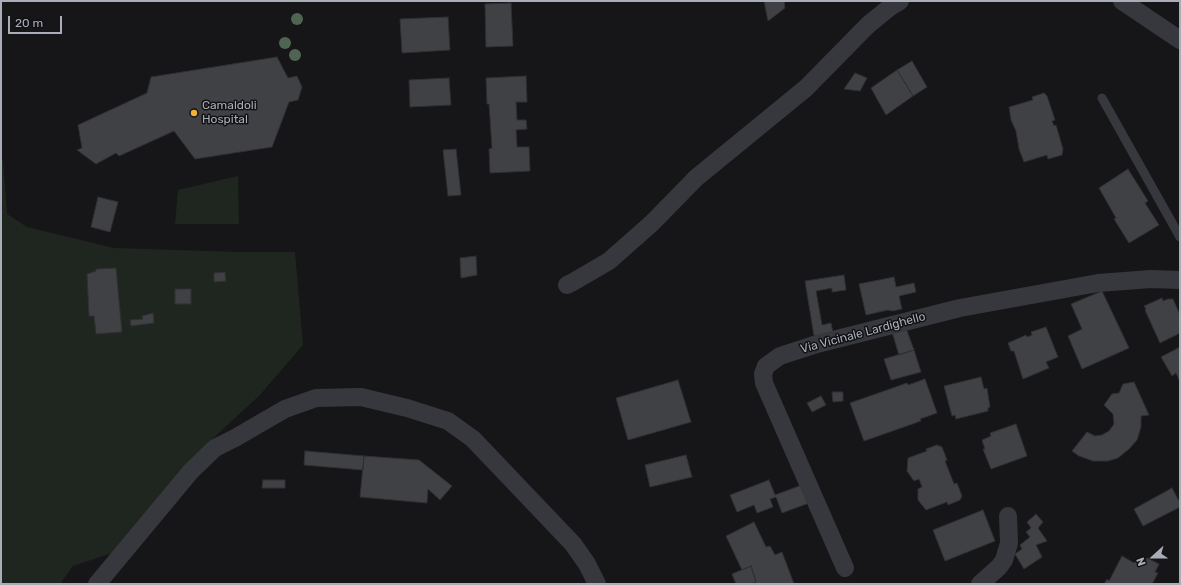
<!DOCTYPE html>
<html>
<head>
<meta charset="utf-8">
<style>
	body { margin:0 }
	#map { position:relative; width:1181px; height:585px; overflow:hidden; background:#161618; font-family:Rubik,sans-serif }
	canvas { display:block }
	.frame { position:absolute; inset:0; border:2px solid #a8adb8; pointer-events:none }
	.north { position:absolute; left:1133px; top:537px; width:40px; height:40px; -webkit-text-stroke:3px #111113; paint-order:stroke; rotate:249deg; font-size:11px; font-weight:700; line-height:16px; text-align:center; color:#a8adb8 }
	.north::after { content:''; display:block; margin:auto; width:14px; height:18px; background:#a8adb8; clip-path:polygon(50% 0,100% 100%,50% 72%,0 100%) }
	.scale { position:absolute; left:8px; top:16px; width:54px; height:18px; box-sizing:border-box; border:2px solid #a8adb8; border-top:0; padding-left:5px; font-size:12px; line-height:14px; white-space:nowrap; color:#a8adb8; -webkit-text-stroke:3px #111113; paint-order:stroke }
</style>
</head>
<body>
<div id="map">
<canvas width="1181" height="585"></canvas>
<div class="frame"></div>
<div class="north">N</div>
<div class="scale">20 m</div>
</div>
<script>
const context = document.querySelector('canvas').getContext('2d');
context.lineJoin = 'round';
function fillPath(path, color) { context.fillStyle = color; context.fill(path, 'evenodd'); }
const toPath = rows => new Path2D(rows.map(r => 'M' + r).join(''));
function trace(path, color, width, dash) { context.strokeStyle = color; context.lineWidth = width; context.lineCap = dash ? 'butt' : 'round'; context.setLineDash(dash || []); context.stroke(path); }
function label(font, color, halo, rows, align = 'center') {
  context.font = font + ' Rubik,sans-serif'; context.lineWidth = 3; context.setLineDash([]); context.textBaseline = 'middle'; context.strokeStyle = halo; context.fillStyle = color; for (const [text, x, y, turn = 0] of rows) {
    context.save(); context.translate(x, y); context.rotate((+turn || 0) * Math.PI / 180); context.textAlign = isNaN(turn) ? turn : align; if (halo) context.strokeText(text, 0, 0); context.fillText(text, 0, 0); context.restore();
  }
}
fillPath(toPath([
	[1,159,3,160,7,214,27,227,114,248,239,252,295,252,303,345,259,396,185,464,112,553,73,566,62,581,61,584,1,584],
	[238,176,239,224,175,224,178,190]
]), '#1e261f');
const building = toPath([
	[764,1,788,1,784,1,785,8,768,21,764,1],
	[511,3,513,46,486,47,485,4,511,3],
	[448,17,450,50,402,53,400,19,448,17],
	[277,57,288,78,297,76,302,87,298,100,289,102,272,147,195,159,174,131,119,156,116,153,96,164,77,150,82,148,78,125,147,93,151,77,277,57],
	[912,61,927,87,913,96,897,70,912,61],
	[897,70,913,96,886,115,871,88,897,70],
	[855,73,867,78,860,91,844,89,855,73],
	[526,76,527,102,516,102,517,120,526,120,527,129,516,130,517,147,529,147,530,171,490,173,489,149,492,148,489,104,487,104,486,78,526,76],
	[449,78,451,105,410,107,409,80,449,78],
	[1044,93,1047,96,1055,120,1052,121,1054,126,1056,125,1063,149,1062,155,1048,159,1047,155,1024,162,1019,149,1016,131,1011,120,1009,107,1033,100,1032,97,1044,93],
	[456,149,461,195,448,196,443,150,456,149],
	[1128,169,1148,201,1145,203,1159,225,1129,243,1114,219,1116,218,1099,188,1128,169],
	[98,197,118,202,110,232,91,227,98,197],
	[476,256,477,275,461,278,460,258,476,256],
	[116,268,122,332,96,334,94,316,89,316,87,274,96,271,96,269,116,268],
	[225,272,226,281,214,282,214,273,225,272],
	[844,275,846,290,832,292,832,288,816,291,822,325,831,323,833,333,814,336,805,281,844,275],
	[894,277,896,287,914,283,916,292,899,296,902,309,893,311,888,310,866,315,859,284,894,277],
	[175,289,191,289,191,304,175,304,175,289],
	[1102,291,1129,348,1082,369,1068,336,1082,329,1071,304,1102,291],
	[1162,298,1163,301,1168,299,1173,299,1180,315,1180,333,1160,343,1145,310,1146,309,1144,306,1162,298],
	[153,313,154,323,131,326,130,320,143,319,142,316,153,313],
	[1046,327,1058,357,1046,362,1049,368,1023,379,1014,351,1011,351,1008,343,1026,335,1027,337,1032,335,1031,332,1046,327],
	[906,328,914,350,899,355,892,332,906,328],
	[1180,347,1180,382,1176,373,1172,376,1161,357,1180,347],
	[914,350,921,372,891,380,884,359,914,350],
	[981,377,984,389,987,388,990,407,988,408,988,411,956,419,955,415,952,416,944,386,981,377],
	[925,379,937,413,920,419,921,421,864,441,850,403,907,383,908,385,925,379],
	[678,380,691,422,628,440,616,398,678,380],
	[1134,382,1149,415,1141,416,1141,427,1137,440,1129,449,1118,458,1108,461,1093,461,1079,456,1072,451,1087,432,1095,436,1102,435,1109,431,1114,424,1113,414,1104,405,1112,394,1119,393,1123,384,1134,382],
	[832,392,843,392,843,401,833,402,832,392],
	[821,396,826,405,812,412,807,403,821,396],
	[1016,424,1027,456,991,469,983,449,985,449,982,440,991,436,990,433,1016,424],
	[937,445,942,447,947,460,945,461,954,484,957,483,962,496,960,500,948,505,947,502,926,510,918,500,918,489,922,487,919,479,914,481,907,471,908,458,927,451,926,449,937,445],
	[305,451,364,456,363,470,304,465,305,451],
	[686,455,692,477,650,487,645,465,686,455],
	[364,456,419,460,452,486,440,500,428,489,427,503,360,497,364,456],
	[263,480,285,480,285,488,262,488,263,480],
	[769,480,775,495,802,485,809,503,782,513,776,497,770,499,773,507,757,513,754,505,737,512,730,495,769,480],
	[1172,488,1180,503,1180,507,1143,526,1134,509,1172,488],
	[983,510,995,541,945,561,933,530,983,510],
	[1036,514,1043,522,1038,528,1047,541,1036,545,1042,557,1024,569,1015,554,1022,549,1020,545,1030,537,1026,532,1031,528,1027,522,1036,514],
	[754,522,766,547,770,546,775,555,782,552,794,584,751,584,756,582,751,566,742,570,726,536,754,522],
	[1122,556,1134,563,1136,561,1143,565,1147,558,1159,564,1155,572,1158,573,1152,584,1104,584,1107,579,1109,581,1122,556],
	[751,566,756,582,751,584,736,584,732,574,751,566]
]);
fillPath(building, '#404145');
trace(building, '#303034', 1);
trace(toPath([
	[1102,98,1180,237]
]), '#37383d', 9);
trace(toPath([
	[1122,1,1180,40],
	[567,285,573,282,609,261,652,223,696,178,806,88,868,25,890,7,900,1],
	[845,568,764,383,763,374,766,366,780,356,817,344,960,308,1098,283,1151,279,1180,280],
	[97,584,191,471,215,448,235,438,285,409,316,398,361,397,407,408,448,421,473,439,573,544,587,564,597,584],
	[980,584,999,567,1004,560,1009,543,1008,516]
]), '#37383d', 18);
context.fillStyle = '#506452';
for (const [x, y] of [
	[297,19],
	[285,43],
	[295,55]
]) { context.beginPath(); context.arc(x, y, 6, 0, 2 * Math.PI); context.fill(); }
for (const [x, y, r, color] of [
	[194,113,4,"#f2b134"]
]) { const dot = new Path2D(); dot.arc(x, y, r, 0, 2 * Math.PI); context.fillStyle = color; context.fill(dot); trace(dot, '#111113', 1.5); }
label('12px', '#a8adb8', '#111113', [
	["Camaldoli",202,106],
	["Hospital",202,120]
], 'left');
label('12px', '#a8adb8', '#111113', [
	["Via Vicinale Lardighello",863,333,-15]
]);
</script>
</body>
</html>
